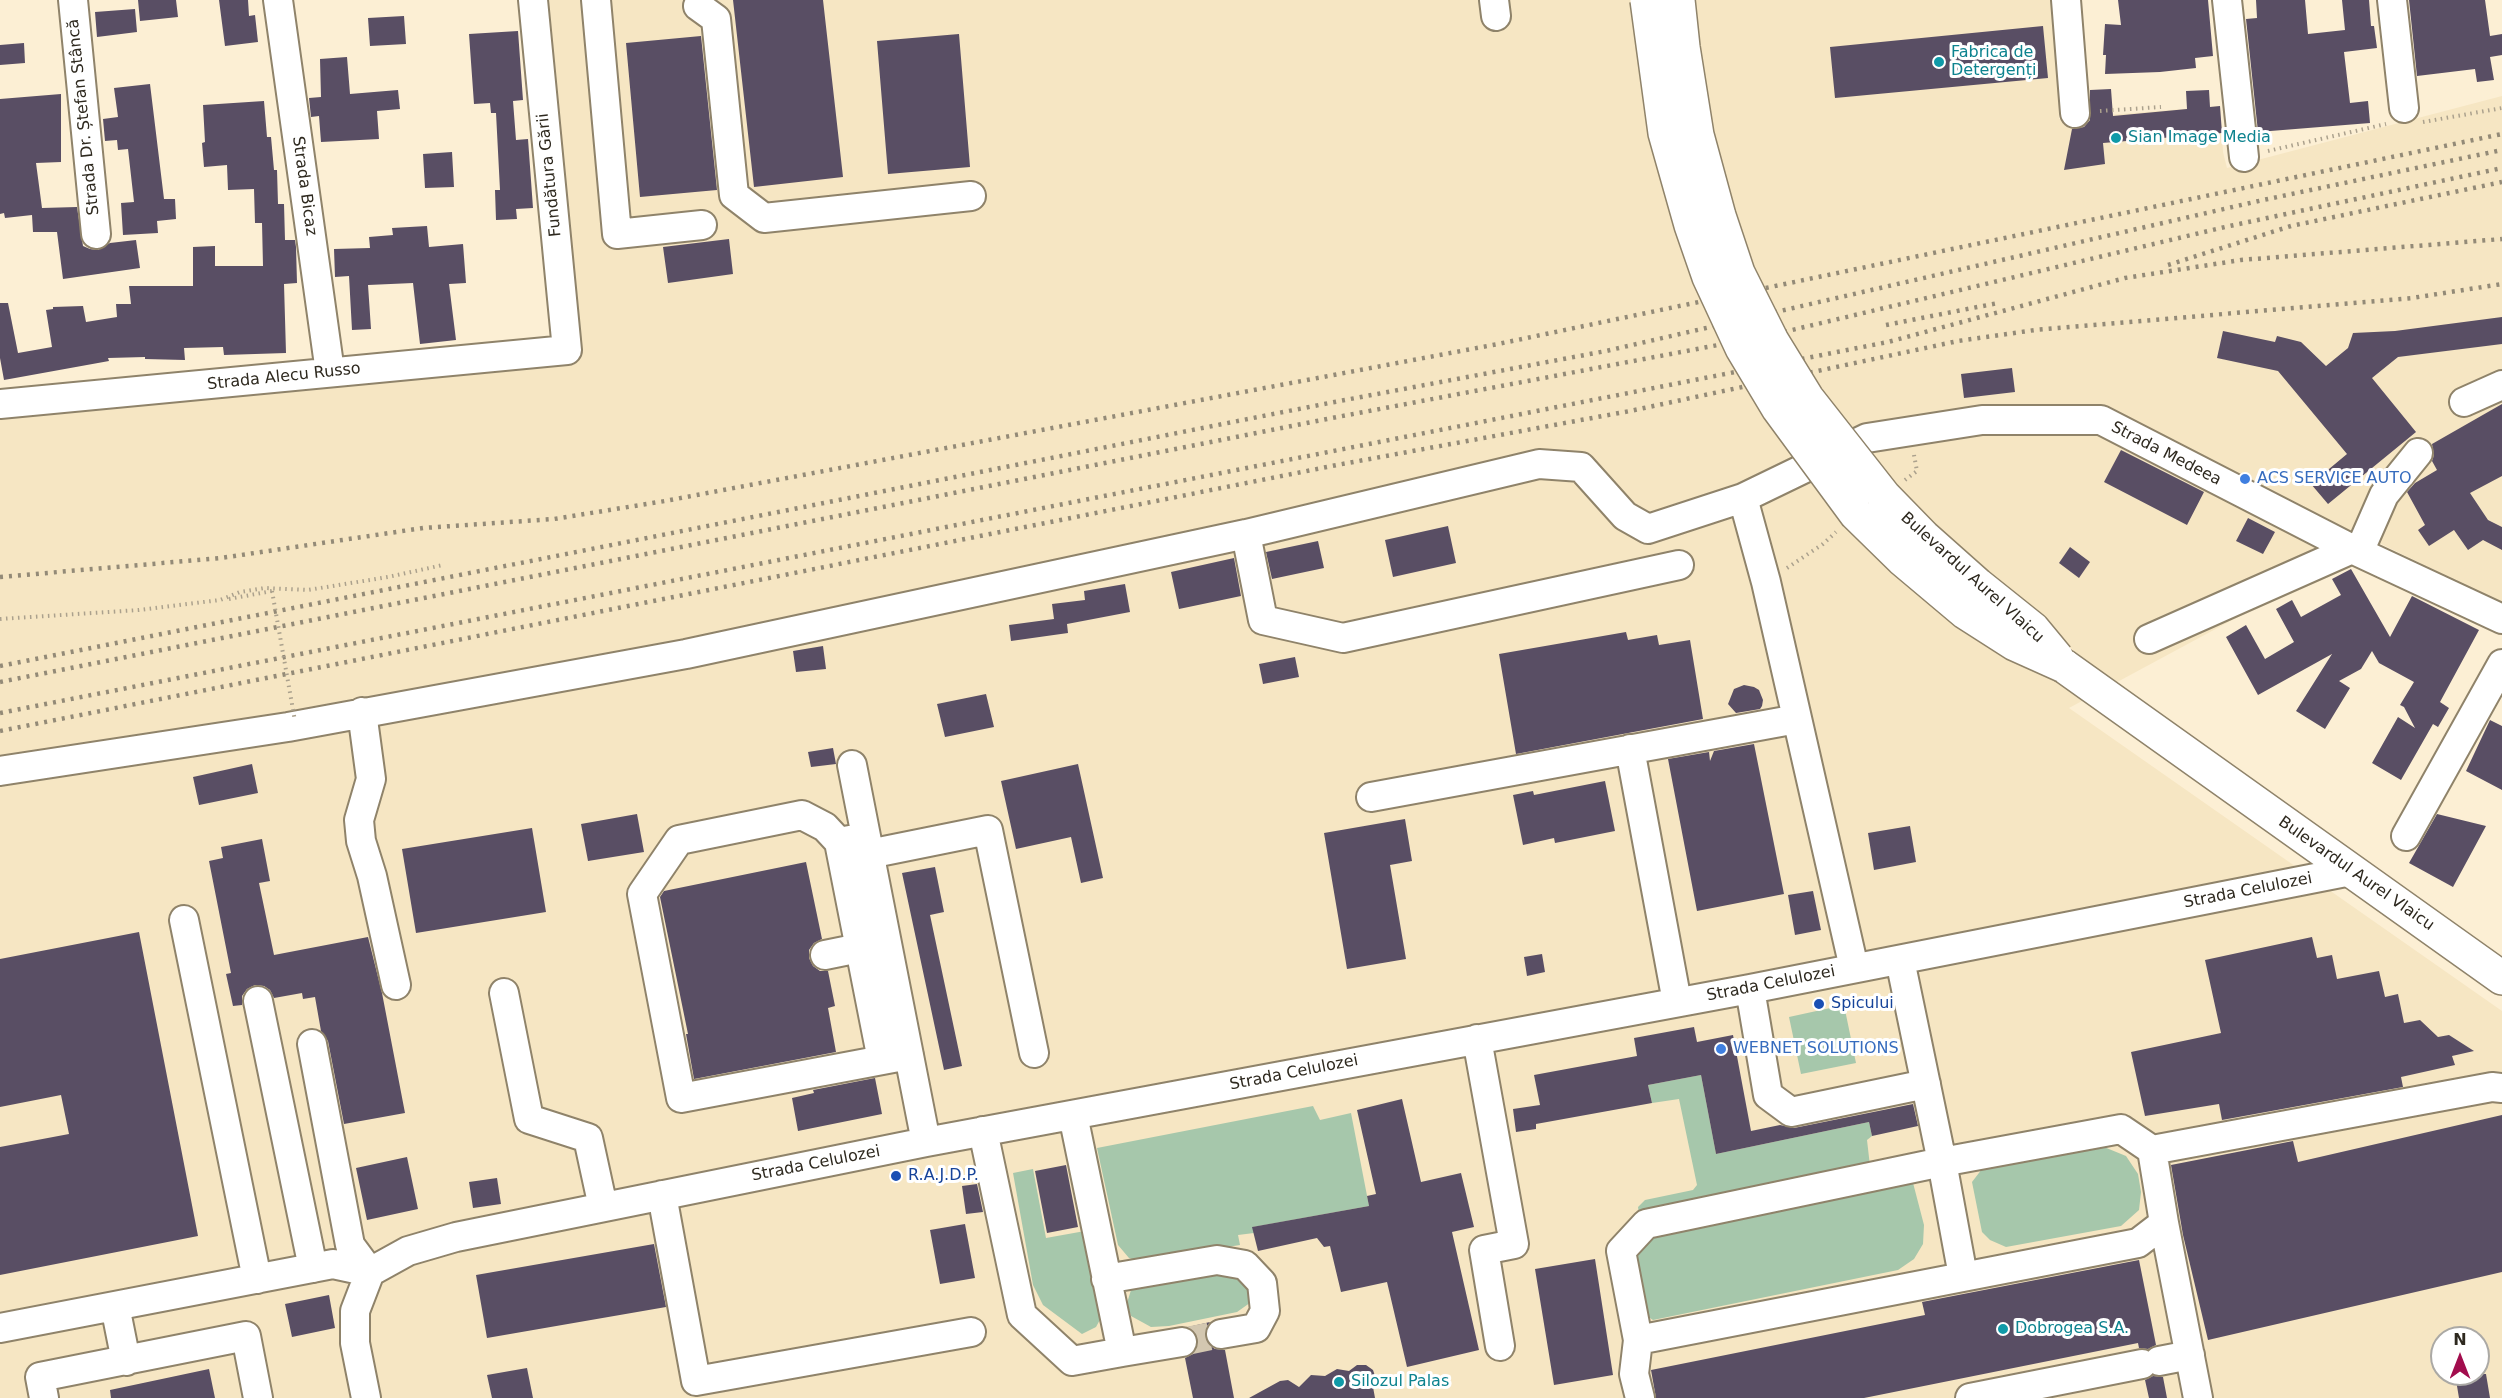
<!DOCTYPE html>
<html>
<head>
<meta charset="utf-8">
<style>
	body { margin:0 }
	#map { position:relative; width:2502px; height:1398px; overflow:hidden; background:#fcefd4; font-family:"DejaVu Sans",sans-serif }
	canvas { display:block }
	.north { position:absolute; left:2430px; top:1326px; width:60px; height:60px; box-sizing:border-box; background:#fff; border:2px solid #aba9a5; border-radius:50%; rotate:0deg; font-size:16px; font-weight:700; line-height:24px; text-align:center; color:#2e291f }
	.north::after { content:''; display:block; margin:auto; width:21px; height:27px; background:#a20d4d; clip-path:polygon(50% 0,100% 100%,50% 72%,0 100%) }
</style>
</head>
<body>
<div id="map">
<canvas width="2502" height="1398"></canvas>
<div class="north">N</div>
</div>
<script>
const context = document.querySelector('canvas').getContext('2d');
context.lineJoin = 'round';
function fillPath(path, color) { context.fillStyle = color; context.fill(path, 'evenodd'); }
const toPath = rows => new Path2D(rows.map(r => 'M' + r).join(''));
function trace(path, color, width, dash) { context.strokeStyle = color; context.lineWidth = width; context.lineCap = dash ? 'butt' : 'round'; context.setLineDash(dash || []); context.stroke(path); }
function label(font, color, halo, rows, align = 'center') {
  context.font = font + ' "DejaVu Sans",sans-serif'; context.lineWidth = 6; context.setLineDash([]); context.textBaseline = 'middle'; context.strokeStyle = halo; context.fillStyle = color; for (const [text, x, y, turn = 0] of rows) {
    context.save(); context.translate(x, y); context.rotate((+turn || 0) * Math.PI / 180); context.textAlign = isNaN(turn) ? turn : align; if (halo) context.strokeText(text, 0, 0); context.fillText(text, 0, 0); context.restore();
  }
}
fillPath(toPath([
	[545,0,2057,0,2059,119,2220,106,2223,152,2227,168,2502,96,2502,603,2377,542,2069,708,2502,1011,2502,1398,0,1398,0,414,576,358],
	[2442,1338,2478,1338,2478,1374,2442,1374]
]), '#f6e6c3');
fillPath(toPath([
	[1844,1005,1856,1063,1801,1074,1789,1017],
	[1701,1075,1716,1154,1869,1122,1872,1136,1867,1140,1870,1166,1639,1214,1638,1207,1645,1200,1693,1190,1697,1185,1679,1099,1652,1103,1648,1085],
	[1313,1106,1320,1120,1351,1113,1369,1206,1253,1227,1254,1233,1238,1235,1240,1245,1138,1261,1129,1258,1118,1245,1097,1148],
	[2104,1147,2126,1156,2138,1174,2141,1192,2139,1210,2121,1226,2006,1247,1990,1240,1982,1232,1972,1182,1982,1169],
	[1033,1169,1046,1238,1085,1231,1102,1316,1096,1327,1082,1334,1043,1305,1033,1285,1013,1173],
	[1912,1179,1924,1225,1923,1244,1914,1259,1898,1270,1653,1320,1647,1316,1632,1261,1639,1240],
	[1222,1269,1247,1275,1254,1300,1237,1312,1169,1326,1151,1327,1131,1316,1127,1303,1131,1290,1146,1281]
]), '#a6c7ab');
fillPath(toPath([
	[138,0,176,0,178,17,140,21],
	[219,0,248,0,249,16,255,15,258,42,225,46],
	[733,0,823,0,843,177,754,187],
	[2118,0,2208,0,2213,56,2195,58,2196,68,2160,72,2105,74,2106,55,2103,55,2105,24,2121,25],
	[2256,0,2305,0,2308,34,2345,30,2342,0,2369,0,2371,26,2374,26,2377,48,2344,52,2350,103,2368,101,2370,123,2258,132,2246,19,2257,18],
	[2409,0,2485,0,2490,36,2502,34,2502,55,2490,57,2494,80,2477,82,2475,69,2417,76],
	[135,9,137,32,97,37,95,12],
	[404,16,406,44,370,46,368,18],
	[2043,26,2048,78,1835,98,1830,47],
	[518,31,523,100,513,101,516,140,528,139,533,208,516,209,517,219,496,220,495,190,500,190,496,113,491,113,490,103,474,104,469,34],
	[959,34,970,167,888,174,877,41],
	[701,36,717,190,640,197,626,43],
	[24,43,25,63,0,65,0,45],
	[347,57,350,94,398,90,400,109,377,111,379,139,321,142,319,116,311,117,309,98,321,97,320,59],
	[150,84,164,199,175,199,176,219,157,221,158,233,123,235,121,203,134,202,128,149,118,150,117,140,105,141,103,119,118,117,114,88],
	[2111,89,2113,116,2187,109,2186,91,2209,90,2210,107,2220,106,2222,133,2103,143,2105,164,2064,170,2072,129,2084,127,2090,120,2090,90],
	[61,94,61,162,36,163,42,208,77,207,83,246,90,249,98,250,110,243,136,240,140,268,63,279,57,232,33,232,32,215,5,218,4,213,0,214,0,99],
	[264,101,267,137,271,137,274,170,277,170,278,204,284,204,285,240,295,240,296,247,297,283,284,284,286,353,224,355,223,347,184,348,185,360,145,359,145,357,108,358,109,361,4,380,0,358,0,303,8,303,18,353,52,347,46,310,53,309,53,307,83,306,86,322,117,317,116,304,131,304,129,286,193,286,193,247,215,246,215,266,263,266,262,223,255,223,254,189,228,190,227,165,204,167,202,143,205,142,203,105],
	[452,152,454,187,425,188,423,154],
	[427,226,429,247,463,244,466,283,449,284,456,340,420,344,413,283,368,285,371,329,352,330,349,276,335,277,334,249,370,248,369,237,393,235,392,228],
	[729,239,733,274,668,283,663,247],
	[2502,317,2502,344,2398,357,2372,378,2416,432,2328,504,2311,484,2347,454,2278,371,2217,358,2223,331,2275,342,2277,336,2301,342,2326,366,2348,348,2353,333,2395,331],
	[2012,368,2015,392,1964,398,1961,374],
	[2502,404,2502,476,2470,493,2488,520,2502,527,2502,550,2483,540,2468,550,2454,530,2429,546,2418,530,2425,525,2407,492,2415,483,2437,470,2432,461,2434,455,2432,444],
	[2121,450,2204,492,2187,525,2104,482],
	[2248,518,2275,532,2263,554,2236,541],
	[1448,526,1456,563,1393,577,1385,540],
	[1318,541,1324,568,1272,579,1266,552],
	[2070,547,2090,562,2079,578,2059,563],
	[1234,558,1241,596,1179,609,1171,572],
	[2351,569,2390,637,2412,596,2479,630,2440,702,2449,708,2438,727,2433,724,2401,780,2372,763,2398,717,2415,728,2404,707,2400,705,2414,682,2379,663,2372,651,2361,669,2339,681,2350,688,2325,729,2296,711,2332,654,2258,695,2226,637,2246,625,2265,659,2294,642,2276,609,2292,600,2301,617,2341,595,2332,579],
	[1125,584,1130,612,1067,624,1068,633,1011,641,1009,625,1054,619,1052,604,1085,600,1084,591],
	[1626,632,1628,640,1657,635,1659,645,1690,640,1703,719,1516,754,1499,654],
	[823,646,826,669,796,672,793,651],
	[1295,657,1299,677,1263,684,1259,664],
	[1744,685,1754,687,1759,690,1763,700,1762,706,1760,709,1736,713,1728,704,1734,689],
	[986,694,994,727,945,737,937,704],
	[2490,720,2502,726,2502,790,2466,771],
	[1754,744,1784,894,1697,911,1668,759,1709,752,1710,761,1714,751],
	[833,748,836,764,811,767,808,752],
	[252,764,258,793,199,805,193,777],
	[1078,764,1103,878,1081,883,1071,837,1016,849,1001,781],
	[1605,781,1615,831,1555,843,1554,838,1523,845,1513,795,1533,791,1534,795],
	[637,814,644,852,588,861,581,824],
	[2437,814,2486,826,2453,887,2409,863],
	[1405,819,1412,861,1390,865,1406,959,1347,969,1324,833],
	[1910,826,1916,862,1874,870,1868,833],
	[532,828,546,912,416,933,402,849],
	[262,839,270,881,259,883,274,955,368,937,382,993,405,1113,344,1124,328,1041,321,1031,315,997,303,999,302,993,274,998,270,990,264,986,255,985,247,989,242,996,242,1005,233,1006,226,974,231,973,209,861,223,858,221,847],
	[806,862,822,939,814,943,809,950,809,958,813,966,820,971,828,971,835,1006,828,1008,836,1052,694,1079,686,1034,688,1034,660,897,664,891],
	[935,867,944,912,930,915,962,1066,944,1070,902,873],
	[1813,891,1821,930,1795,935,1788,895],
	[139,932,198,1236,0,1275,0,1147,69,1134,61,1095,0,1107,0,959],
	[2312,937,2317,958,2332,955,2337,979,2379,971,2385,997,2398,994,2404,1023,2420,1020,2438,1037,2449,1035,2474,1051,2452,1056,2455,1065,2401,1077,2403,1087,2222,1120,2219,1104,2145,1116,2131,1052,2221,1033,2205,960],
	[1542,954,1545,972,1527,976,1524,957],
	[1694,1027,1697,1042,1733,1035,1751,1131,1780,1125,1794,1128,1913,1104,1918,1126,1872,1136,1869,1122,1716,1154,1701,1075,1648,1085,1652,1103,1536,1124,1536,1129,1516,1132,1513,1109,1540,1105,1534,1075,1637,1056,1634,1038],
	[875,1078,882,1114,798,1131,792,1098,814,1093,813,1090],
	[1402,1099,1421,1182,1461,1173,1474,1227,1452,1232,1479,1350,1407,1367,1387,1282,1341,1292,1330,1246,1324,1247,1317,1238,1258,1251,1252,1227,1369,1206,1367,1196,1376,1194,1357,1110],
	[2502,1115,2502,1272,2208,1340,2183,1235,2171,1165,2293,1141,2298,1162],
	[407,1157,418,1209,367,1220,356,1168],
	[1066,1165,1078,1227,1047,1233,1035,1171],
	[497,1178,501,1204,473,1208,469,1182],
	[977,1184,983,1212,966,1214,962,1186],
	[965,1224,975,1278,940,1284,930,1230],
	[654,1244,666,1307,487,1338,476,1275],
	[1595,1259,1613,1375,1554,1385,1535,1269],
	[2139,1260,2156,1345,2148,1349,2139,1348,2138,1343,1864,1398,1656,1398,1651,1370,1925,1315,1922,1302],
	[329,1295,335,1328,292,1337,285,1304],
	[1210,1322,1205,1329,1205,1337,1208,1344,1215,1349,1225,1350,1234,1398,1193,1398,1185,1358,1193,1354,1197,1348,1198,1340,1195,1332,1188,1327],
	[1357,1365,1366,1365,1373,1370,1376,1379,1373,1387,1375,1398,1249,1398,1280,1381,1288,1380,1299,1387,1311,1375,1325,1376,1337,1369,1349,1371],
	[527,1368,533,1398,492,1398,487,1375],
	[209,1369,215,1398,111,1398,110,1390],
	[2455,1374,2486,1374,2490,1398,2459,1398],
	[2153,1376,2163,1377,2167,1398,2149,1398,2145,1380]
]), '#594e64');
trace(toPath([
	[1182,1342,1221,1334]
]), '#d3c7b0', 28, [28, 14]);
const minor = toPath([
	[73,0,96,234],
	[278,0,330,372],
	[596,0,617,234,702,225],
	[1494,0,1496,16],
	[2066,0,2075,113],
	[2227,0,2244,157],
	[2392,0,2404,108],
	[698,6,716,19,734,195,764,218,971,196],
	[2464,402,2502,385],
	[0,404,567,350,533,0],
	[1743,498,1766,582,1854,968],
	[1246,534,1263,620,1343,638,1679,565],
	[2359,552,2384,495,2418,453],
	[2149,639,2352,549],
	[362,712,371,779,359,820,361,841,372,876,396,985],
	[1630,749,1677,1002],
	[852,765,926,1142],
	[0,771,288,727,686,654,1246,534,1539,464,1581,467,1625,516,1648,529,1743,498,1867,438,1982,420,2101,420,2352,549,2502,619],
	[1371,797,1797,719],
	[2406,836,2502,664],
	[866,837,839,842,825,827,802,815,679,840,642,894,681,1098,909,1055],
	[839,842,882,1060],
	[869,854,988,830,1034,1053],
	[184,920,257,1279],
	[825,955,879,944],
	[1900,960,1942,1162,1963,1276],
	[1750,989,1768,1095,1791,1112,1926,1084],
	[504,993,529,1119,588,1138,603,1207],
	[258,1001,313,1268],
	[1477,1039,1514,1244,1484,1250,1500,1346],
	[312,1044,350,1245,370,1272],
	[983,1131,1022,1315,1072,1361,1122,1352,1073,1115],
	[662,1195,696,1381,971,1332],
	[2164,1223,2198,1398],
	[1106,1279,1217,1260,1245,1265,1262,1283,1265,1311,1256,1328,1221,1334],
	[115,1306,126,1361],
	[0,1328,333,1264,370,1272],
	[1638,1340,2138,1243,2164,1223,2152,1150],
	[1122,1352,1182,1342],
	[2159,1361,2190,1355],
	[44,1398,40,1377,246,1336,258,1398],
	[366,1398,355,1343,355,1311,370,1272,408,1251,456,1237,926,1142,1750,989,2351,871],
	[1640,1398,1634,1374,1638,1340,1621,1251,1646,1224,1942,1162,2121,1129,2152,1150,2492,1087,2502,1088],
	[1970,1398,2142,1364]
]);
const major = toPath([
	[2064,666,2502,978]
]);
trace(minor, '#8f836a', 32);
trace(major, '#8f836a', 36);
trace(toPath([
	[2100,111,2161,107],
	[2423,122,2502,108],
	[2268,151,2386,124],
	[1905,480,1917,471,1914,455],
	[1787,568,1823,544,1836,532],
	[229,599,272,591],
	[0,619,139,610,220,600,240,592,265,588,308,590,388,577,443,565]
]), '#aba18d', 4, [1.5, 4.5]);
trace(minor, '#fff', 28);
trace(major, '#fff', 33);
trace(toPath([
	[2168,265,2291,226,2502,182],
	[1886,325,1998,303],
	[0,577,221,558,423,528,554,519,665,501,1498,344,2502,134],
	[0,666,1329,403,1606,351,2263,200,2502,150],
	[0,682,1332,418,1771,335,2225,227,2502,168],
	[0,713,1888,342,2125,278,2241,260,2502,239],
	[0,731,1337,465,1630,411,1958,341,2035,330,2412,298,2502,284]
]), '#938a77', 4.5, [3, 6]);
const majorBridge = toPath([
	[1647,0,1665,133,1691,225,1709,277,1742,348,1778,408,1856,514,1902,559,1965,612,2015,644,2064,666],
	[1678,0,1683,47,1697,135,1719,216,1738,273,1772,341,1807,398,1884,496,1924,537,1978,585,2033,629,2057,658]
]);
trace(majorBridge, '#8f836a', 36, []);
trace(toPath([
	[272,591,295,721]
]), '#aba18d', 4, [1.5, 4.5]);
trace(majorBridge, '#fff', 33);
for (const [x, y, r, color] of [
	[1939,62,6,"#0f9aa8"],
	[2116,138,6,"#0f9aa8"],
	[2245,479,6,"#3f7fe0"],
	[1819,1004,6,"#1a4fb4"],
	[1721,1049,6,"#3f7fe0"],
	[896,1176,6,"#1a4fb4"],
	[2003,1329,6,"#0f9aa8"],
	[1339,1382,6,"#0f9aa8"]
]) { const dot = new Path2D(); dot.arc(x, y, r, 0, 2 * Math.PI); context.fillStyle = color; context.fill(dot); trace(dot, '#fff', 2); }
label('16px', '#0d838f', '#fff', [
	["Fabrica de",1951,53],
	["Detergenți",1951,71],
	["Sian Image Media",2128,138],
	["Dobrogea S.A.",2015,1329],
	["Silozul Palas",1351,1382]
], 'left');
label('16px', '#2e291f', '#fff', [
	["Strada Dr. Ștefan Stâncă",84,117,-96],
	["Fundătura Gării",550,175,-96],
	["Strada Bicaz",304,186,82],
	["Strada Alecu Russo",284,377,-6],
	["Strada Medeea",2166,454,27],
	["Bulevardul Aurel Vlaicu",1972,578,42],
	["Bulevardul Aurel Vlaicu",2356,874,35],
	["Strada Celulozei",2248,891,-11],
	["Strada Celulozei",1771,984,-11],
	["Strada Celulozei",1294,1073,-11],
	["Strada Celulozei",816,1164,-11]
]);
label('16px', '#366cbe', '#fff', [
	["ACS SERVICE AUTO",2257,479],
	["WEBNET SOLUTIONS",1733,1049]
], 'left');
label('16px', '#164399', '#fff', [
	["Spicului",1831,1004],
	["R.A.J.D.P.",908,1176]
], 'left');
</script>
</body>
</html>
